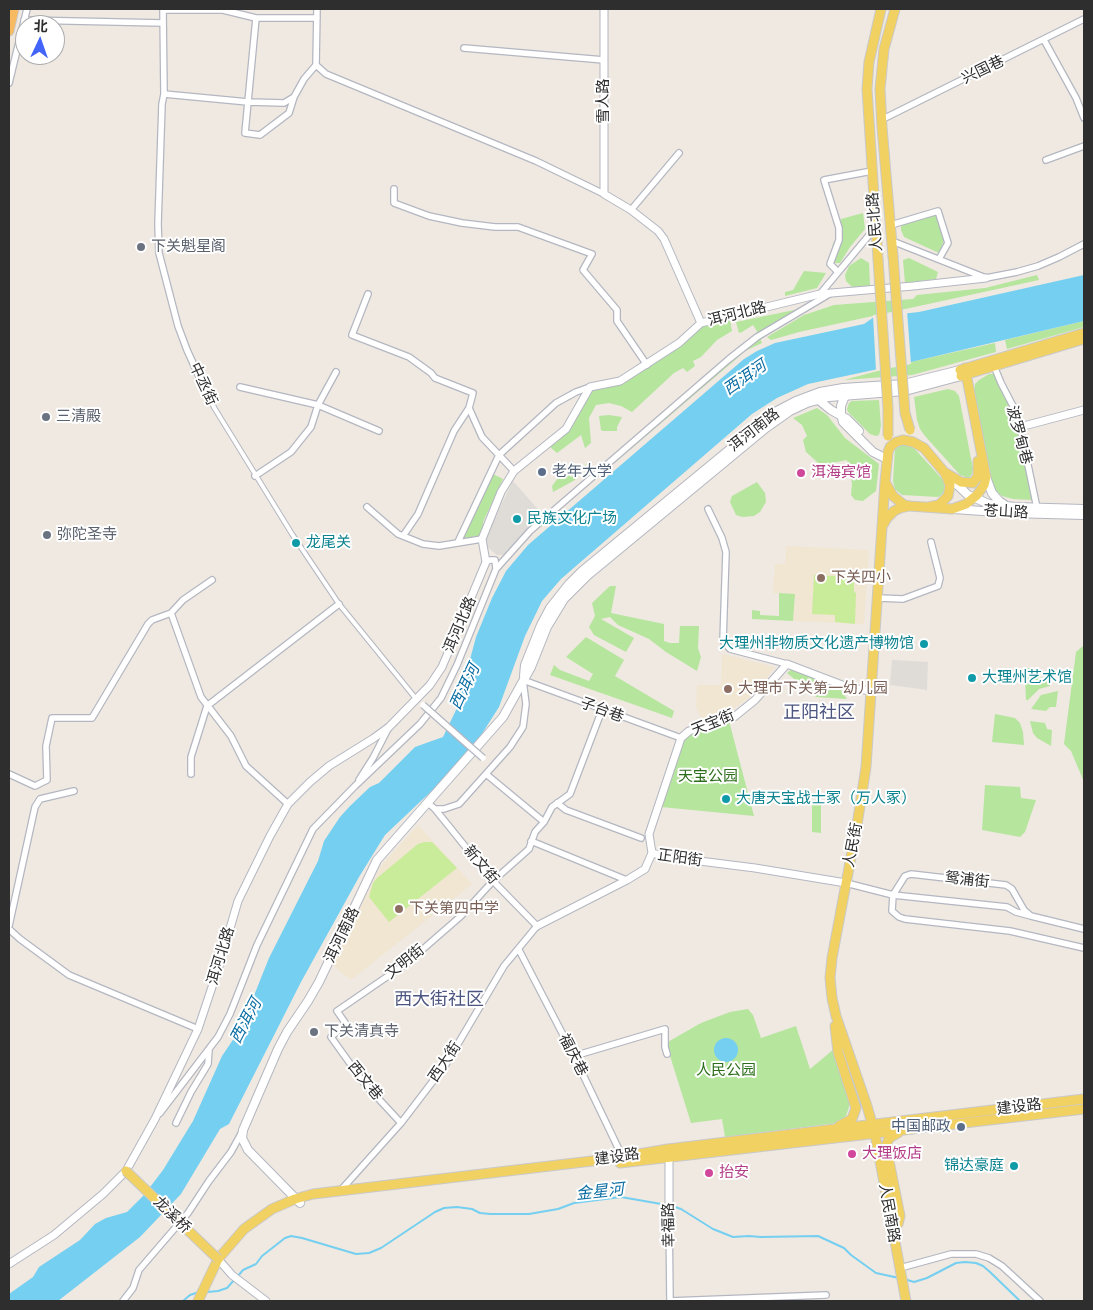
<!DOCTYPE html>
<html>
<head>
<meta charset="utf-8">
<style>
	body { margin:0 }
	#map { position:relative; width:1093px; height:1310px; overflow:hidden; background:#efe9e1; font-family:Montserrat,"Noto Sans SC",sans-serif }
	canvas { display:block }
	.frame { position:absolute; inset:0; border:10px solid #2e2e2e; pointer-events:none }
	.north { position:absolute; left:15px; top:15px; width:50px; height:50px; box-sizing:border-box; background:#fff; border:1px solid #ababab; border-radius:50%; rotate:3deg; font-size:14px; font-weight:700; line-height:20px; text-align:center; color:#2e2e2e }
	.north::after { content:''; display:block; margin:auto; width:18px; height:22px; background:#4264fb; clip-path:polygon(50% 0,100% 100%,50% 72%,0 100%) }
</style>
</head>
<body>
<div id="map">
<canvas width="1093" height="1310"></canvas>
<div class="frame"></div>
<div class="north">北</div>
</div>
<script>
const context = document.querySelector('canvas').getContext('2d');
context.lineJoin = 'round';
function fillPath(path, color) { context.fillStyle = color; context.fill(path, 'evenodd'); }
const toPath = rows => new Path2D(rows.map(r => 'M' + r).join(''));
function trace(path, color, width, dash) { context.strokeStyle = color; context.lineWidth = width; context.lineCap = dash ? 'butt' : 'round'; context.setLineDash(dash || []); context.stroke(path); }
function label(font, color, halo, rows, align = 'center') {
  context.font = font + ' Montserrat,"Noto Sans SC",sans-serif'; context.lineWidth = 4; context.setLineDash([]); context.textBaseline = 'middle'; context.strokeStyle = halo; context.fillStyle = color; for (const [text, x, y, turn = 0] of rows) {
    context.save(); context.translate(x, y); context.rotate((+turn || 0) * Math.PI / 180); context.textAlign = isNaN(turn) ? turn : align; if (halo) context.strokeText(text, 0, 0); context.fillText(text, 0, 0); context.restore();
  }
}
fillPath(toPath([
	[786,546,869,550,864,624,793,621,795,594,773,593,775,564,785,564],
	[722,654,775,667,756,693,731,710,703,722,696,708,697,685,721,685],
	[418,825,472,884,351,980,332,965,380,867]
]), '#f0e6d1');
fillPath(toPath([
	[863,213,865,229,850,247,840,263,834,263,831,260,833,243,841,234,841,219],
	[937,213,945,238,939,253,904,237,901,230,901,224],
	[861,258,869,263,870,286,852,287,846,281,845,275,849,266],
	[909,258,938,272,936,279,905,283,903,260],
	[804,271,826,273,817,288,785,296,785,292,793,290],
	[1037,275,1039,280,799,332,771,340,767,337,804,315,834,305,913,299,917,295,985,288],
	[799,309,758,333,753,325,742,332,739,333,736,322],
	[730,320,732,331,717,340,701,357,693,361,695,366,687,372,683,368,674,373,632,412,621,406,609,403,596,405,589,418,591,443,585,448,581,435,557,453,549,446,571,428,591,389,611,386,665,355,703,326],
	[1084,321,1084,327,1007,349,1005,340],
	[760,338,762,343,745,351,735,360,543,524,542,523,741,352],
	[995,343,996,352,912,375,844,380,911,362],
	[989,374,994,374,999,381,1018,426,1032,500,1013,499,1002,496,996,491,992,483,975,399,974,390,975,384,979,380],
	[948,389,955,391,959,396,973,469,972,474,969,478,960,475,925,436,920,429,917,420,914,397],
	[879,400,881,426,879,435,876,436,870,434,848,412,847,409,849,403,852,401],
	[817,408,827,415,845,438,879,464,876,491,863,501,855,500,851,495,852,483,847,460,832,463,826,470,806,452,803,440,807,436,802,425,793,418],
	[609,415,622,417,617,427,617,431,603,431,601,430,599,416],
	[903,444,913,447,944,481,945,491,941,495,938,497,902,495,895,489,893,481,895,448],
	[591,460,578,473,575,480,553,492,552,486,561,474,566,472,571,477],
	[493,474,503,479,483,522,484,526,480,537,474,536,469,540,463,539,485,490],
	[757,482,765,493,766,502,760,512,754,516,742,517,736,515,730,502,732,496],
	[610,586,616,586,611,613,664,624,664,641,670,643,679,643,680,626,699,626,698,648,701,657,697,671,666,652,649,639,618,625,610,617,601,619,634,638,626,652,594,635,589,627,595,616,592,603],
	[779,593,795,594,793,621,752,619,752,610,760,611,760,615,779,616],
	[586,637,624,660,615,676,674,711,672,718,550,675,554,665,560,670,589,681,593,674,566,657],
	[1084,645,1084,782,1071,751,1064,744,1076,652],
	[1028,668,1041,669,1040,683,1049,680,1050,686,1039,689,1028,700,1026,700,1025,677],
	[792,669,839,687,847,699,816,697,787,673],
	[1058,691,1056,707,1050,707,1046,711,1031,709,1041,695],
	[995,714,1015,718,1020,723,1023,732,1024,745,992,742],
	[729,721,754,816,661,807,682,740,691,732,721,725],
	[1030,721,1045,723,1047,729,1052,730,1051,746,1037,738,1033,733],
	[985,785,1020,787,1021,798,1036,800,1025,832,1020,837,982,830],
	[812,800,821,800,821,833,812,832],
	[748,1009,753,1015,761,1038,796,1026,810,1069,834,1049,851,1101,846,1116,837,1123,725,1137,722,1119,691,1123,666,1043,701,1023,730,1012]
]), '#b6e59e');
fillPath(toPath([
	[814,575,854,577,854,592,856,593,855,624,835,622,835,615,812,614],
	[424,842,432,842,457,868,389,922,369,897,373,883,377,878,418,844]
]), '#c9ec9a');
fillPath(toPath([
	[513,481,543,515,503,555,497,555,487,547,485,538],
	[892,660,928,662,927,690,890,685]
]), '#dfdcd8');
fillPath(toPath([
	[1084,275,1084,321,911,362,808,384,777,398,752,414,561,579,542,601,525,636,499,707,478,740,465,754,463,759,458,766,385,835,359,877,301,982,229,1124,220,1129,181,1194,140,1237,58,1301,9,1301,9,1294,33,1277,39,1267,80,1240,95,1224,106,1218,127,1212,144,1195,163,1170,193,1121,222,1056,241,1028,269,958,318,861,324,841,340,817,350,806,370,787,379,783,415,747,443,737,457,708,476,637,492,598,506,571,528,545,744,359,757,351,775,343,864,324,874,317,919,312],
	'714 1050a12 12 0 1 1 24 0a12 12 0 1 1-24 0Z'
]), '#75cff0');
fillPath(toPath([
	[907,311,911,364,876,371,873,315]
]), '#efe9e1');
trace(toPath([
	[672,1206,681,1209,713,1229,733,1237,749,1236,761,1237,818,1236,844,1248,851,1255,876,1273,899,1278],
	[238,1276,243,1270,256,1264,262,1256,285,1238,291,1236,302,1238,356,1254,369,1253,381,1248,435,1212,444,1208,457,1207,472,1209,480,1213,490,1214,529,1214,558,1209,574,1203,621,1197,667,1205],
	[904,1279,914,1282,927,1278,956,1263,965,1262,976,1263,983,1266,990,1272,1020,1301],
	[207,1292,218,1291,227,1288,235,1279],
	[183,1301,190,1295,199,1292]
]), '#75cff0', 2);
const pedestrian = toPath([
	[207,394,215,409,292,534,339,604,417,700]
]);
const minor = toPath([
	[163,9,164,94,162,104,158,224,159,253,178,326,187,350,207,394],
	[317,9,316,65,326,74,536,161,604,194],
	[163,10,223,10,256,18,317,18],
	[256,18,245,133,260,135,289,113,294,97,304,79,316,65],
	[24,20,163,23],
	[1044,40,1076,98,1084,118],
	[464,48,604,60],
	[9,83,27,9],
	[164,94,248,102,284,103,294,97],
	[881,120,1084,19],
	[1046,160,1084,146],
	[394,189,394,203,429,216,462,223,495,227,518,227,592,254,583,270,617,310,617,321,647,365],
	[631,210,679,153],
	[891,225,938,211,948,243,939,259],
	[892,241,986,278,1017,272,1038,266,1059,257,1084,244],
	[838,272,830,264,839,240,839,228,824,180,872,171],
	[368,294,352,335,409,357,431,373,435,378,473,393,469,408,482,437,514,471],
	[820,294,875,228],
	[994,366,1001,383,1014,408,1020,427,1037,508],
	[240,387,318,405,379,431],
	[255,476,291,452,311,427,318,405,336,372],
	[367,507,398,534,423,544,439,546,482,539],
	[708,509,722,538,726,552,723,641,730,649,787,664],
	[403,536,418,514,454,431,469,408],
	[458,542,499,455,556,403,576,392,590,387],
	[496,569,530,531,729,359,757,337,831,293],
	[878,598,903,599,938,586,940,578,931,542],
	[171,613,201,697,231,736,246,766,288,804],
	[9,774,35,786,47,780,46,746,52,718,92,718,148,624,152,620,171,613,183,600,212,580],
	[191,774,191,757,207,706,339,604],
	[486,774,544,822],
	[359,780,373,758,389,727],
	[557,803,566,810,641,838],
	[435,809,444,809,459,804,510,747,523,727,526,704,523,680,681,738],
	[531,841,624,879],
	[846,883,893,895,905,876,911,874,1006,885,1012,889,1024,910,1031,916,1084,929],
	[1031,916,1016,912,1007,907,893,895,892,911,899,917,905,919,1010,931,1084,948],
	[9,926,35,807,40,799,74,791],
	[9,929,20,939,69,975,198,1029],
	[519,950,574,1056,623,1158],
	[574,1056,665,1029,665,1047,667,1054],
	[160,1113,218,1037,230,1014,257,945,313,829,355,786,420,724,441,698,457,665,496,569,495,560,490,560,486,562],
	[176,1123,191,1092,208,1064,209,1050],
	[401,1123,364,1083,331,1037,346,1024,337,1011,407,963,461,916,493,881,529,849,535,832,544,822,552,807,570,794,602,710],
	[341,1190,401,1123,446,1064,504,966,537,926,493,881,435,809,428,803],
	[669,1217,670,1301],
	[900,1268,951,1254,976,1254,989,1258,1002,1266,1040,1301],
	[123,1301,133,1288,139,1270,188,1213,209,1181,231,1152,242,1132],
	[670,1301,826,1295]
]);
const tertiary = toPath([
	[604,9,604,194,631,210,658,231,664,239,701,323],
	[1020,427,1084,410],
	[652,853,649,834,681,738,689,731,734,717,755,700,787,664,850,688,872,691],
	[537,926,627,880,645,869,652,853,668,857,755,868,846,883],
	[669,1154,669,1217],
	[218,1259,232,1275,266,1301],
	[9,1264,54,1235,103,1194,126,1171,155,1119,198,1029,219,966,238,901,270,836,288,804,310,782,329,766,374,738,389,727,430,685,442,667,486,562,482,539,501,492,514,471,566,429,590,387,620,381,679,343,701,323,820,294,913,286,986,278]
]);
const secondary = toPath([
	[850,393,844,398,841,406,841,415,843,422,873,452,887,459],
	[815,397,831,410,847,419,859,431],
	[986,477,992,493,999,501,1005,505],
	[950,478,968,495,989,504,1015,507,1084,509],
	[954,509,1011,513,1084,515],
	[524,676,525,665,541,625,550,608,569,584,582,571,775,412,796,401,820,392,843,388,904,384,960,370],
	[300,1203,248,1150,242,1138,243,1130,278,1049,287,1032,308,1001,319,982,377,860,503,717,531,667,547,627,564,599,587,576,766,428,790,411,807,403,829,397,905,391,961,376]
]);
const primary = toPath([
	[893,256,882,127,880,89,884,49,895,9],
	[878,259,867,89,869,62,881,9],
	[960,370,1084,333],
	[961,376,1084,339],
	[946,473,961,482,973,483,978,476,978,461],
	[885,482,866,767,857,825,832,958,830,978,832,998,836,1016,867,1106,875,1134,906,1301],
	[928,507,939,505,948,496,950,485,945,473,924,448,913,442,903,440,896,442,890,447,888,452,885,482,893,496,904,505,910,506,952,509,966,504,977,495,984,485,986,477,965,368],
	[883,525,887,518,894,511,900,508,909,506],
	[835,1026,838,1052,856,1108,852,1119,839,1126],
	[620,1163,1084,1109],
	[892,1229,898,1224,900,1216,886,1146,889,1138,898,1133],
	[198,1301,218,1259,244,1229,272,1209,295,1199,313,1194,609,1159,668,1149,1084,1099]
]);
const trunk = toPath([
	[9,31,14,9]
]);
trace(pedestrian, '#b4b7c1', 6);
trace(minor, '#b4b7c1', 8);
trace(tertiary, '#b4b7c1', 9);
trace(secondary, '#b4b7c1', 10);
trace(primary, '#c9c9c9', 11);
trace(trunk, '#c9c9c9', 11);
trace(pedestrian, '#fff', 4);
trace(minor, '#fff', 5.5);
trace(tertiary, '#fff', 7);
trace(secondary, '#fff', 8);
trace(primary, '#f2d163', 9);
trace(trunk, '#f8ba60', 9);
const minorBridge = toPath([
	[423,705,483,758]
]);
const primaryBridge = toPath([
	[893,256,905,413,910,430],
	[878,259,888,408,888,436],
	[126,1171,218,1259]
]);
trace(minorBridge, '#b4b7c1', 8, []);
trace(primaryBridge, '#c9c9c9', 11, []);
trace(minorBridge, '#fff', 5.5);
trace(primaryBridge, '#f2d163', 9);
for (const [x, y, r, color] of [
	[141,247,5,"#6b7280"],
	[46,417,5,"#6b7280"],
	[542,472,5,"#5c6f8a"],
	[801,473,5,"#d1479c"],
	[517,519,5,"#0f9aa8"],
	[47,535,5,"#6b7280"],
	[296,543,5,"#0f9aa8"],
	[821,578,5,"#8d6e63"],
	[924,644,5,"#0f9aa8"],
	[972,678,5,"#0f9aa8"],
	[728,689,5,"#8d6e63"],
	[726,799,5,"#0f9aa8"],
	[399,909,5,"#8d6e63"],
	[314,1032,5,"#6b7280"],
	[961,1127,5,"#5c6f8a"],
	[852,1154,5,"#d1479c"],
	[1014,1166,5,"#0f9aa8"],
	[709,1173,5,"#d1479c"]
]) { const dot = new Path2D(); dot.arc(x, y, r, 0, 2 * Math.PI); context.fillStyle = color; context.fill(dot); trace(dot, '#fff', 2); }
label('15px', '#2e2e2e', '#fff', [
	["兴国巷",983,70,-26],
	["雪人路",604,101,-90],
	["人民北路",875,222,-94],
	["洱河北路",737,314,-14],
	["中丞街",203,384,65],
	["洱河南路",754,430,-38],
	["波罗甸巷",1019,435,75],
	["苍山路",1006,512,3],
	["洱河北路",460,625,-67],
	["子台巷",602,710,20],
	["天宝街",713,723,-22],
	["人民街",853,845,-79],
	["正阳街",680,858,8],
	["新文街",481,865,50],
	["鸳浦街",967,880,6],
	["洱河南路",342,935,-64],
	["洱河北路",221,956,-73],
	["文明街",405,962,-38],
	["福庆巷",573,1055,63],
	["西大街",445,1062,-56],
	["西文巷",365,1081,51],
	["建设路",1019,1107,-7],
	["建设路",617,1157,-8],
	["人民南路",889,1213,80],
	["龙溪桥",172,1215,44],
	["幸福路",669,1225,-91]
]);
label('15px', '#5b616d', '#fff', [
	["下关魁星阁",151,247],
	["三清殿",56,417],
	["弥陀圣寺",57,535],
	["下关清真寺",324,1032]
], 'left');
label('15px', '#4e5e75', '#fff', [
	["老年大学",552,472],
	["中国邮政",951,1127,"right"]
], 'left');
label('15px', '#b23c85', '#fff', [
	["洱海宾馆",811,473],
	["大理饭店",862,1154],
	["抬安",719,1173]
], 'left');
label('15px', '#0d838f', '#fff', [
	["民族文化广场",527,519],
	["龙尾关",306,543],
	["大理州非物质文化遗产博物馆",914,644,"right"],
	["大理州艺术馆",982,678],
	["大唐天宝战士冢（万人冢）",736,799],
	["锦达豪庭",1004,1166,"right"]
], 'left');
label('15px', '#785e54', '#fff', [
	["下关四小",831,578],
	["大理市下关第一幼儿园",738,689],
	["下关第四中学",409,909]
], 'left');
label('15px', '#2c6e1b', '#fff', [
	["天宝公园",708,777],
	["人民公园",726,1071]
]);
label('italic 16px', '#0d6fa3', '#fff', [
	["西洱河",745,378,-35],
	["西洱河",465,687,-65],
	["西洱河",246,1021,-62],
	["金星河",600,1192,-6]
]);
label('18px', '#4d5680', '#fff', [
	["正阳社区",819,713],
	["西大街社区",439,1000]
]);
</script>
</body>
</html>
